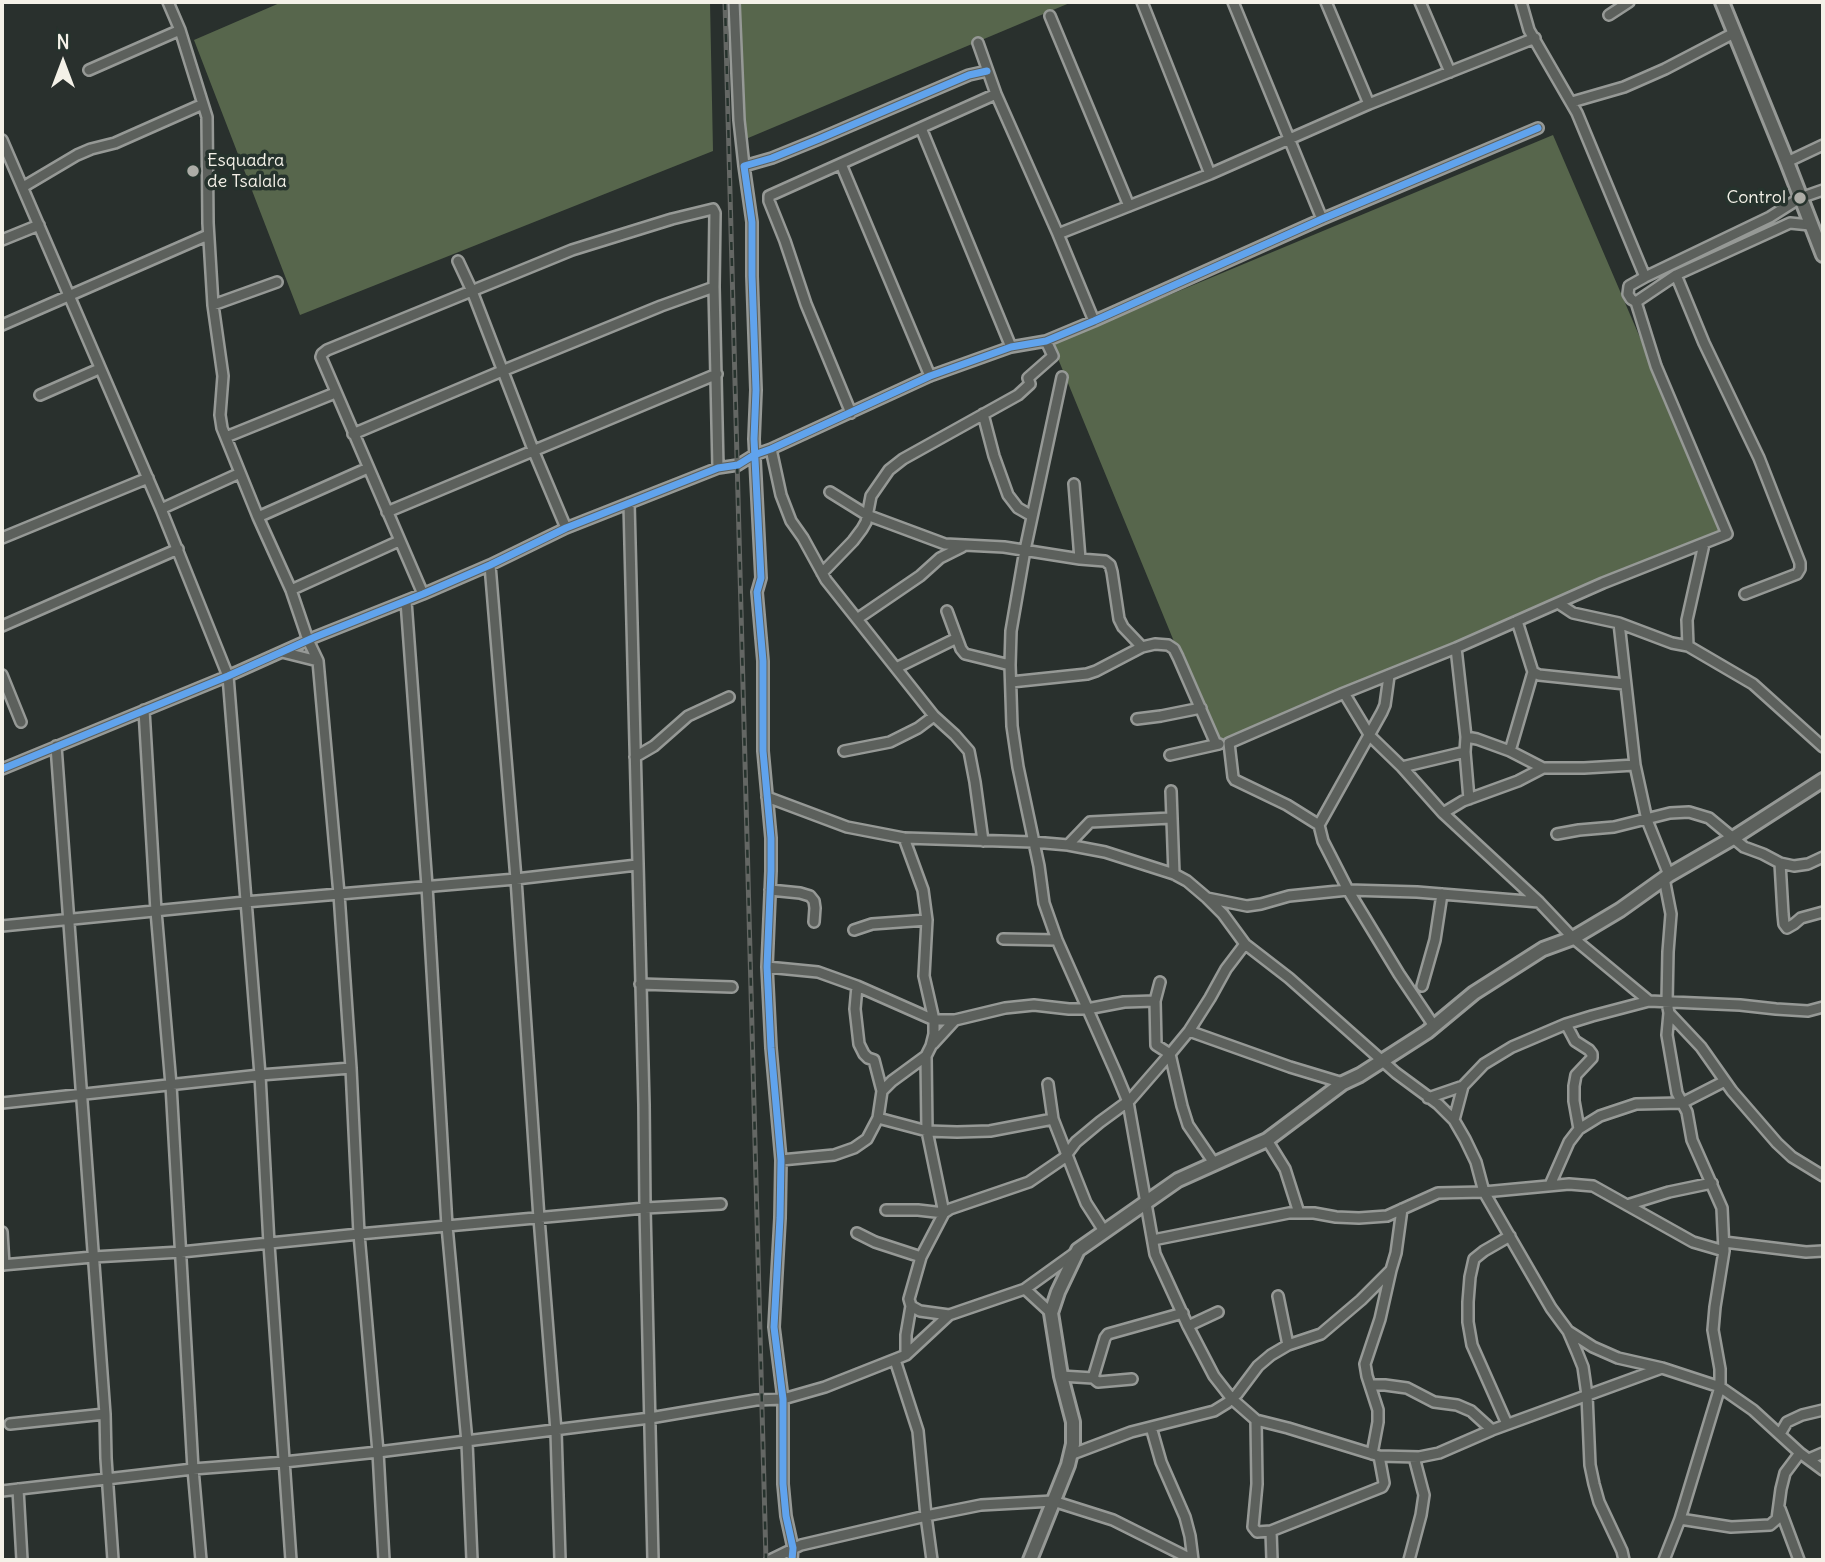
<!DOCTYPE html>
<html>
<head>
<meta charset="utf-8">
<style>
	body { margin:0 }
	#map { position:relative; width:1825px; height:1562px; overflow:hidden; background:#29302d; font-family:Delius,sans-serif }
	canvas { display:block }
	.frame { position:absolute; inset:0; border:4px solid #f4f1e8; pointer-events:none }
	.north { position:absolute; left:28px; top:28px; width:70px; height:70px; -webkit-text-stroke:5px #26332d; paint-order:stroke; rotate:0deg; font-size:19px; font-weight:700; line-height:28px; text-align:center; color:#f4f1e8 }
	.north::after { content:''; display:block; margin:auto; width:24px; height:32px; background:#f4f1e8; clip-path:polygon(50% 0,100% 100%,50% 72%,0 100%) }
</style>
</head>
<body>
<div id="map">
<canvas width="1825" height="1562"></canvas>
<div class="frame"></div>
<div class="north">N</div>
</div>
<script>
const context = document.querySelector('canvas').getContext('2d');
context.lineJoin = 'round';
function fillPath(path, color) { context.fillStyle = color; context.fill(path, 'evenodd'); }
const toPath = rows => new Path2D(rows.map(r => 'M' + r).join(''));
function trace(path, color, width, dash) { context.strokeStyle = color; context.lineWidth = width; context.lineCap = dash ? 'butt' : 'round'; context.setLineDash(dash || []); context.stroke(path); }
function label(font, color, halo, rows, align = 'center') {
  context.font = font + ' Delius,sans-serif'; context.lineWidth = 7; context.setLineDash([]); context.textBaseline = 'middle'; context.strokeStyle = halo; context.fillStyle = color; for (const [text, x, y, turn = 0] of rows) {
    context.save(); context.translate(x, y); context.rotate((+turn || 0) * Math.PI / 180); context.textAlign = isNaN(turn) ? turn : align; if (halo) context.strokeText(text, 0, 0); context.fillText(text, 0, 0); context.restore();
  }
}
fillPath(toPath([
	[282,2,710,2,713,151,300,315,194,40],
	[739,2,1072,2,741,141],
	[1553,135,1723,531,1216,744,1052,344]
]), '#57664c');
const minor = toPath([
	[168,2,180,30,207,117,208,223,213,305,223,376,220,415,222,428,258,517,291,590,308,640,318,661,339,894,351,1068,359,1234,378,1452,384,1560],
	[734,2,739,120,744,166],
	[1142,2,1210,174],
	[1233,2,1322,219],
	[1326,2,1369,104],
	[1420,2,1450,72],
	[1521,2,1529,30,1577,113,1645,277],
	[1609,15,1629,2],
	[1050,16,1129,206],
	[978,43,996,94,1058,234,1094,321],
	[89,70,180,30],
	[1572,102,1624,87,1665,69,1734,33],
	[921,128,1011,347],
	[2,140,161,509,228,676,260,1075,269,1244,291,1560],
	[1787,162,1823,145],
	[841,164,930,376],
	[23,187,77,155,91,149,115,143,203,104],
	[1058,234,1210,174,1369,104,1535,38],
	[2,240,39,225],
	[458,261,472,291,534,452,566,528],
	[1676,275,1704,343,1759,458,1800,563,1800,569,1797,574,1745,594],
	[1636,302,1676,275,1777,229,1790,223,1810,225],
	[213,305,277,282],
	[2,325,208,235],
	[1062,377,1025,550,1011,631,1010,665,1012,726,1018,767,1039,866,1044,903,1057,940,1116,1073,1128,1102,1155,1254,1188,1326,1214,1376,1232,1399,1256,1420],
	[40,395,99,369],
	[851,413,806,304,785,241,769,201,769,196,996,94],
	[983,414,994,456,1008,495,1018,508,1032,516],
	[353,434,502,371,661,306,714,287],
	[226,437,335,393],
	[771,449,781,495,791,521,803,538,826,580,934,716,955,735,969,751,975,782,983,841],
	[1074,484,1080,559],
	[830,492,867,515,945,544,1004,547,1080,559,1105,561,1110,565,1112,572,1119,619,1123,627,1142,647],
	[629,503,644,1104,645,1208,653,1560],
	[161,509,240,473],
	[387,512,717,374],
	[258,517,368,468],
	[2,538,148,478],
	[1704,544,1687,620,1688,646,1753,684,1823,747],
	[490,565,516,879,539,1218,556,1431,560,1560],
	[822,573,853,541,862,529,866,522,871,496,889,470,903,459,1018,395,1030,384,1028,378,1053,356,1046,341],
	[291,590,399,541],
	[423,594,321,357,322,354,327,350,572,250,672,219,713,209,715,213,714,287,718,468],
	[406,601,427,886,447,1226,467,1442,472,1560],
	[1558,603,1573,613,1619,623,1635,765,1647,820,1669,875],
	[947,611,961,649,965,654,1010,665],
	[857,619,920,576,940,558,962,547],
	[1619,623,1672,643,1688,646],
	[2,626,178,549],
	[1456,648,1466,737],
	[282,652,318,661],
	[896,668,957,638],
	[1533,672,1539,675,1625,684],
	[2,675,21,722],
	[1011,682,1087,674,1096,671,1142,647,1155,644,1168,645,1174,649,1178,657,1216,744],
	[1344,693,1370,736,1402,767,1443,813,1539,902],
	[144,710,156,911,171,1085,193,1469,201,1560],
	[1137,719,1161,716,1201,708],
	[56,746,105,1414,106,1458,113,1560],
	[844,751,890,742,918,728,934,716],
	[1510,751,1533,672,1517,621],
	[1465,752,1469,799],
	[1170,755,1219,744],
	[635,757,654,746,688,716,729,697],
	[1402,767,1465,752,1466,737,1477,739,1510,751,1543,768,1584,768,1635,765],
	[2,769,228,676,315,637,423,594,490,565,566,528,718,468,738,465,754,455,771,449,930,376,1011,347,1046,341,1094,321,1322,219,1538,128],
	[1171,791,1174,874],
	[767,797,847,827,904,838,1033,842,1068,845,1105,852,1174,874,1187,881,1207,898,1223,914,1245,944,1289,978,1396,1073,1438,1104,1454,1120,1465,1139,1476,1162,1484,1192,1551,1308,1568,1331,1577,1352,1583,1367,1587,1395,1590,1465,1594,1484,1599,1502,1622,1551,1624,1560],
	[1443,813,1463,801,1518,781,1543,768],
	[1319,825,1382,712,1385,705,1389,676],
	[1557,834,1579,830,1614,827,1670,813,1689,812,1709,818,1744,847,1763,854,1780,863,1794,866,1808,864,1823,857],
	[1068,845,1090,822,1171,818],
	[1780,863,1783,914,1784,924,1787,928,1794,924,1801,918,1823,912],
	[1664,878,1671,914,1668,952,1667,1002,1669,1013,1701,1047,1732,1091,1777,1143,1792,1157,1823,1176],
	[770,890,800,893,810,896,814,901,815,908,814,922],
	[1207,898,1247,906,1261,904,1289,896,1348,890,1417,892,1539,902,1573,938,1649,1001],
	[2,926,245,902,516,879,637,865],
	[854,930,872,924,927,920],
	[1003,939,1057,940],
	[767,967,818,972,857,986,934,1020,955,1020,1005,1008,1034,1005,1069,1009,1087,1009,1124,1002,1155,1001],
	[1160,982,1155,1001,1156,1045,1170,1054,1182,1106,1188,1125,1214,1163],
	[640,984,732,987],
	[857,986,855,1009,859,1044,864,1054,868,1058,874,1060,882,1091],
	[1422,986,1435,940,1442,894],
	[1566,1024,1575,1041,1589,1050,1592,1054,1592,1058,1576,1075,1574,1086,1574,1101,1579,1129],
	[1434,1026,1399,974,1348,890,1323,841,1319,825,1287,805,1235,780,1233,777,1229,743,1344,693,1456,648,1603,583,1727,534,1656,366,1636,302,1631,299,1628,294,1629,286,1645,277,1770,217,1800,198,1823,190],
	[1189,1031,1290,1067,1343,1083],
	[933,1044,955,1020],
	[926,1056,927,1131,944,1213,921,1257,909,1299,911,1306,920,1311,949,1315],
	[1048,1084,1053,1119,1076,1178,1086,1203,1104,1231],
	[1428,1098,1463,1086,1484,1064,1512,1047,1566,1024,1592,1016,1649,1001,1740,1005,1776,1009,1808,1011,1823,1007],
	[2,1103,260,1075,351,1068],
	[878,1118,882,1091,892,1081,926,1056,931,1046,934,1034,934,1020,924,976,927,920,923,890,904,838],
	[1454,1120,1463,1086],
	[1267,1140,1285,1169,1299,1213],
	[781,1160,834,1155,854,1148,867,1139,878,1118,927,1131,957,1132,990,1131,1053,1119],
	[1550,1185,1569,1142,1579,1129,1600,1116,1636,1104,1682,1103,1725,1081],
	[1627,1205,1669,1192,1712,1183],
	[886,1210,918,1210,944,1213,950,1209,1029,1182,1064,1158,1076,1142,1100,1122,1130,1100,1170,1054,1189,1031,1210,998,1226,969,1245,944],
	[2,1232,4,1265],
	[857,1233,875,1242,921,1257],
	[1153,1240,1289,1213,1314,1213,1336,1217,1359,1218,1387,1216,1438,1193,1484,1192,1569,1184,1593,1186,1693,1242,1724,1251],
	[1724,1242,1806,1252,1823,1251],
	[2,1265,93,1257,181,1252,359,1234,645,1208,721,1204],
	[1025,1289,1075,1253],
	[1278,1296,1288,1345],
	[1188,1326,1218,1312],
	[1568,1331,1593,1347,1618,1358,1662,1368,1720,1387,1753,1410,1800,1453,1823,1470],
	[906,1355,906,1335,911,1306],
	[895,1360,918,1431,926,1516,932,1560],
	[1061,1376,1093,1378,1098,1382,1132,1379],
	[1093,1378,1105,1338,1108,1334,1183,1313],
	[1370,1385,1385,1385,1407,1388,1434,1402,1457,1405,1471,1411,1492,1430],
	[10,1424,105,1414],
	[1507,1424,1472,1345,1468,1322,1468,1302,1470,1277,1474,1259,1484,1251,1510,1236],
	[1151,1427,1161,1462,1185,1517,1190,1536,1193,1560],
	[1780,1434,1787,1422,1802,1415,1823,1410],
	[1372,1454,1378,1422,1378,1410,1367,1376,1365,1364,1380,1319,1391,1270],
	[1070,1455,1131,1432,1214,1411,1227,1403,1237,1394,1258,1366,1271,1355,1288,1345,1321,1334,1361,1300,1391,1270,1396,1253,1402,1209],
	[1809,1459,1823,1453],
	[18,1489,22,1560],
	[2,1491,193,1469,284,1462,378,1452,650,1418,756,1400,783,1399,825,1387,906,1355,949,1315,1025,1289,1051,1313],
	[1780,1509,1799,1560],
	[1680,1519,1731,1527,1770,1525,1777,1519,1781,1489,1785,1473,1800,1453],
	[1271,1531,1382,1487,1384,1483,1379,1456],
	[770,1560,801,1545,926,1516,981,1505,1053,1501,1113,1520,1193,1560],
	[792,1560,793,1548,786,1516,783,1484,783,1399,774,1327,780,1218,781,1160,771,1048,767,967,771,871,771,838,763,751,763,661,757,592,761,578,754,439,756,390,752,276,752,222,744,166,772,158,819,139,969,75,987,71],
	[1272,1560,1271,1531,1257,1532,1253,1527,1257,1484,1256,1420,1288,1428,1379,1456,1419,1457,1439,1453,1492,1430,1662,1368],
	[1409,1560,1421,1515,1424,1495,1414,1457],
	[1664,1560,1680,1519,1720,1387,1720,1369,1713,1330,1715,1307,1724,1251,1722,1208,1692,1140,1687,1112,1677,1093,1667,1035,1669,1013]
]);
const tertiary = toPath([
	[1030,1560,1068,1465,1073,1444,1073,1422,1061,1376,1051,1313,1058,1292,1078,1250,1178,1180,1267,1140,1343,1083,1360,1075,1427,1032,1474,993,1543,949,1573,938,1620,910,1669,875,1733,838,1823,780]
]);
const secondary = toPath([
	[1722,2,1787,162,1823,255]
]);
trace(minor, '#969996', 14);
trace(tertiary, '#969996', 18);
trace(secondary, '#969996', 18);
trace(minor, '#5c605c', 9);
trace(tertiary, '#5c605c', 12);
trace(secondary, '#5c605c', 12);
const rail = toPath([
	[725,2,766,1560]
]);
trace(rail, '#646764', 5);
trace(rail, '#26332d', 2.5, [8]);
trace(toPath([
	[2,769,228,676,315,637,423,594,490,565,566,528,718,468,738,465,754,455,771,449,930,376,1011,347,1046,341,1094,321,1322,219,1538,128],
	[792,1560,793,1548,786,1516,783,1484,783,1399,774,1327,780,1218,781,1160,771,1048,767,967,771,871,771,838,763,751,763,661,757,592,761,578,754,439,756,390,752,276,752,222,744,166,772,158,819,139,969,75,987,71]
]), '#60a3ed', 7);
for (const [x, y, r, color] of [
	[193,171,7,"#adada7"],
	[1800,198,7,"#adada7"]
]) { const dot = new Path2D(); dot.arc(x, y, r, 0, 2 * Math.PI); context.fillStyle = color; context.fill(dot); trace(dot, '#26332d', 2.5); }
label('18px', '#f4f1e8', '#26332d', [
	["Esquadra",207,161],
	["de Tsalala",207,182],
	["Control",1786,198,"right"]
], 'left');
</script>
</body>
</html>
